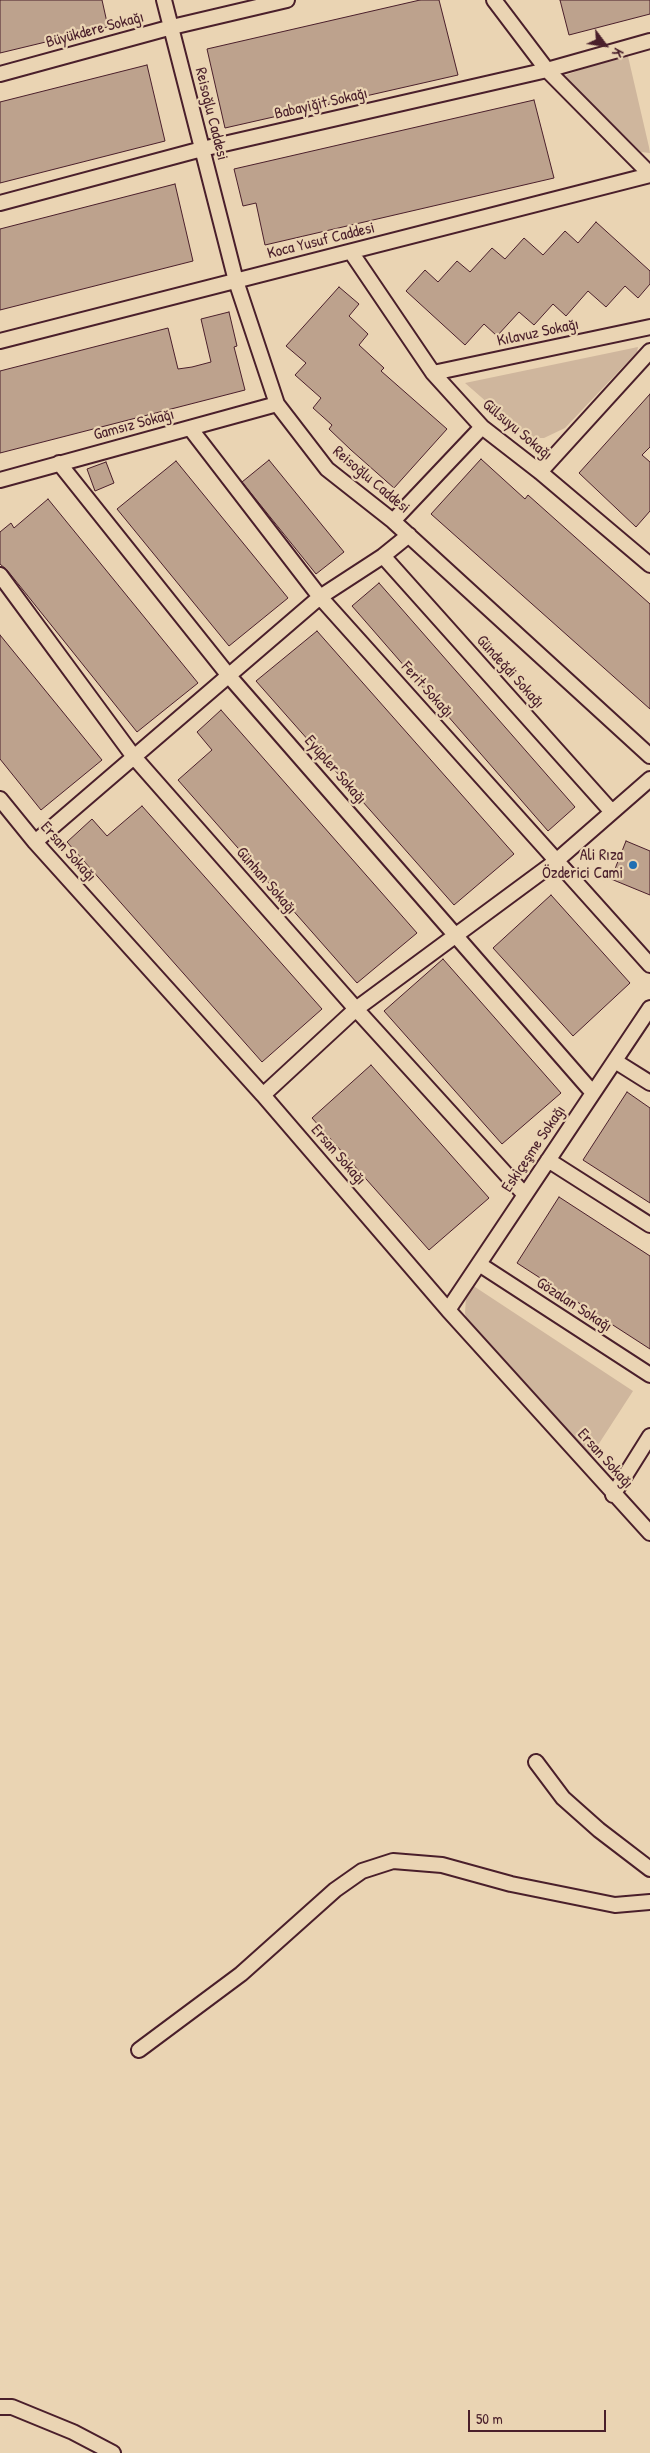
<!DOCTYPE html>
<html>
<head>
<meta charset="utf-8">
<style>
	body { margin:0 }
	#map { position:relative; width:650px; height:2453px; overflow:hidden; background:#ead4b3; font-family:"Patrick Hand",sans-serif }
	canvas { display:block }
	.north { position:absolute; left:580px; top:20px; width:50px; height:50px; -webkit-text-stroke:4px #ead4b3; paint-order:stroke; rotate:121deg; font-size:14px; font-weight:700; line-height:20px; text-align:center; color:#4a1f2b }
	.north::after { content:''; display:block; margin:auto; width:18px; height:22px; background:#4a1f2b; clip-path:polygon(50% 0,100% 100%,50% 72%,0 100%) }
	.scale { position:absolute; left:468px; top:2410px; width:138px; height:22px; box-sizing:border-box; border:2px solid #4a1f2b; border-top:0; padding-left:6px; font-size:15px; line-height:18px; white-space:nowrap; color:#4a1f2b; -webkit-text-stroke:4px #ead4b3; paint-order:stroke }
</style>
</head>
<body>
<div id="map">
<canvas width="650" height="2453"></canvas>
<div class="north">K</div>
<div class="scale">50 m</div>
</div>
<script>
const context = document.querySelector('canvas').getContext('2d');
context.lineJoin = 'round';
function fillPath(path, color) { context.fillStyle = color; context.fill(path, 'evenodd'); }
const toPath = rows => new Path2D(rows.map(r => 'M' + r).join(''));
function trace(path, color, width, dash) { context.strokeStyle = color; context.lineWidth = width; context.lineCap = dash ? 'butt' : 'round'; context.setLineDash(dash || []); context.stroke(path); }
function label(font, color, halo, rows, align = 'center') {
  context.font = font + ' "Patrick Hand",sans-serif'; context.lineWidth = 4.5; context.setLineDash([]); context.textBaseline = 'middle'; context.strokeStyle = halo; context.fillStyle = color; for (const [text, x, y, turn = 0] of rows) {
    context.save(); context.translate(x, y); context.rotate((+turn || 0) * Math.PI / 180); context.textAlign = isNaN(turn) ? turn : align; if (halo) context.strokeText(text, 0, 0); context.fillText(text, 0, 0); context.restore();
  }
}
fillPath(toPath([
	[627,52,649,147,650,153,641,152,564,76],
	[638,347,637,352,565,428,544,438,528,438,465,383],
	[472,1285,633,1391,589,1459,469,1330,465,1313,466,1297]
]), '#cfb69d');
const building = toPath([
	[0,0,102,0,108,27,0,53,0,0],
	[420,0,439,0,458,75,225,128,207,49,420,0],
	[560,0,650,0,650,14,569,35,560,0],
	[147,65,165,141,0,183,0,102,147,65],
	[534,100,554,178,265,245,256,203,243,206,234,169,534,100],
	[175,184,193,261,0,310,0,229,175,184],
	[596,222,650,271,650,284,638,298,625,286,606,307,588,291,566,316,553,304,534,325,519,312,497,336,484,324,465,345,406,291,425,270,438,282,457,261,470,272,492,248,505,259,524,238,543,255,565,231,578,243,596,222],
	[339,287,359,304,349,316,368,334,359,345,384,368,381,371,447,429,394,488,351,450,329,429,332,425,313,408,321,398,295,375,306,363,286,346,339,287],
	[229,312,237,346,234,347,245,390,0,453,0,371,168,328,178,369,192,367,211,362,201,319,229,312],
	[650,394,650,447,642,455,650,462,650,511,636,527,579,473,650,394],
	[481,459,525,499,528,495,650,604,650,709,431,514,481,459],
	[269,460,344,552,316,574,242,482,269,460],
	[176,461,288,598,229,646,117,509,176,461],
	[106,462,114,483,95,491,87,469,106,462],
	[48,499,198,683,137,732,7,570,0,564,0,532,11,523,14,528,48,499],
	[379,583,575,807,548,831,352,606,379,583],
	[317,631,514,854,454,905,256,681,317,631],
	[0,635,102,760,41,810,0,759,0,635],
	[221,710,417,933,357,983,178,780,212,750,197,732,221,710],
	[142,806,322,1009,262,1062,67,842,92,819,107,836,142,806],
	[626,841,650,851,650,895,611,879,626,841],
	[551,895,630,983,573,1036,493,948,551,895],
	[443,959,561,1093,502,1144,384,1011,443,959],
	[371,1065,489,1198,429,1250,312,1118,371,1065],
	[627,1092,650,1108,650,1203,583,1160,627,1092],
	[559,1197,650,1256,650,1349,517,1263,559,1197]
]);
fillPath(building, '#bda28d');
trace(building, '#4a1f2b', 1);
const minor = toPath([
	[164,0,236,281,277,404,327,469,393,521,650,756],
	[494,0,547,70,650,174],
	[0,74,172,27,287,0],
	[0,203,202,149,547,70,650,41],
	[351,252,433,373,482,427,540,472,650,565],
	[0,341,650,175],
	[433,373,650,327],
	[190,428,320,597,650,965],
	[59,463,229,676,593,1093],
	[540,472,650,351],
	[0,480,277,404],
	[393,521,482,427],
	[383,556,612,812],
	[0,575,134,757,356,1009,525,1195],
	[0,799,35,842,263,1095,448,1310,650,1533],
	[35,842,320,597,383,556,409,535],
	[615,1061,650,1083],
	[263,1095,356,1009,555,862,650,779],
	[548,1160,650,1225],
	[479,1264,650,1375],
	[448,1310,650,1008],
	[613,1495,650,1436],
	[536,1762,563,1798,599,1830,650,1869],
	[139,2050,241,1974,335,1890,362,1871,393,1861,442,1865,511,1884,615,1905,650,1902],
	[0,2407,12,2407,73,2432,113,2453]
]);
trace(minor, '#4a1f2b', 18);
trace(minor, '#ead4b3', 14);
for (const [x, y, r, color] of [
	[633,865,5,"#1f6fb2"]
]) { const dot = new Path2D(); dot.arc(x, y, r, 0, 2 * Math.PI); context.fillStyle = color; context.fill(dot); trace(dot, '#ead4b3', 2); }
label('16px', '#4a1f2b', '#ead4b3', [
	["Büyükdere Sokağı",95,30,-15],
	["Babayiğit Sokağı",321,104,-13],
	["Reisoğlu Caddesi",211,114,76],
	["Koca Yusuf Caddesi",321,241,-14],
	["Kılavuz Sokağı",538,333,-12],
	["Gamsız Sokağı",134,425,-15],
	["Gülsuyu Sokağı",517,430,40],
	["Reisoğlu Caddesi",371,480,40],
	["Gündeğdi Sokağı",510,672,48],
	["Ferit Sokağı",427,690,48],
	["Eyüpler Sokağı",335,770,49],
	["Ersan Sokağı",68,852,48],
	["Günhan Sokağı",266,881,49],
	["Eskiçeşme Sokağı",534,1149,-56],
	["Ersan Sokağı",338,1155,49],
	["Gözalan Sokağı",574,1305,33],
	["Ersan Sokağı",605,1459,48]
]);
label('16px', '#4a1f2b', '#ead4b3', [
	["Ali Rıza",623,856],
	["Özderici Cami",623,874]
], 'right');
</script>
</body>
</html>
